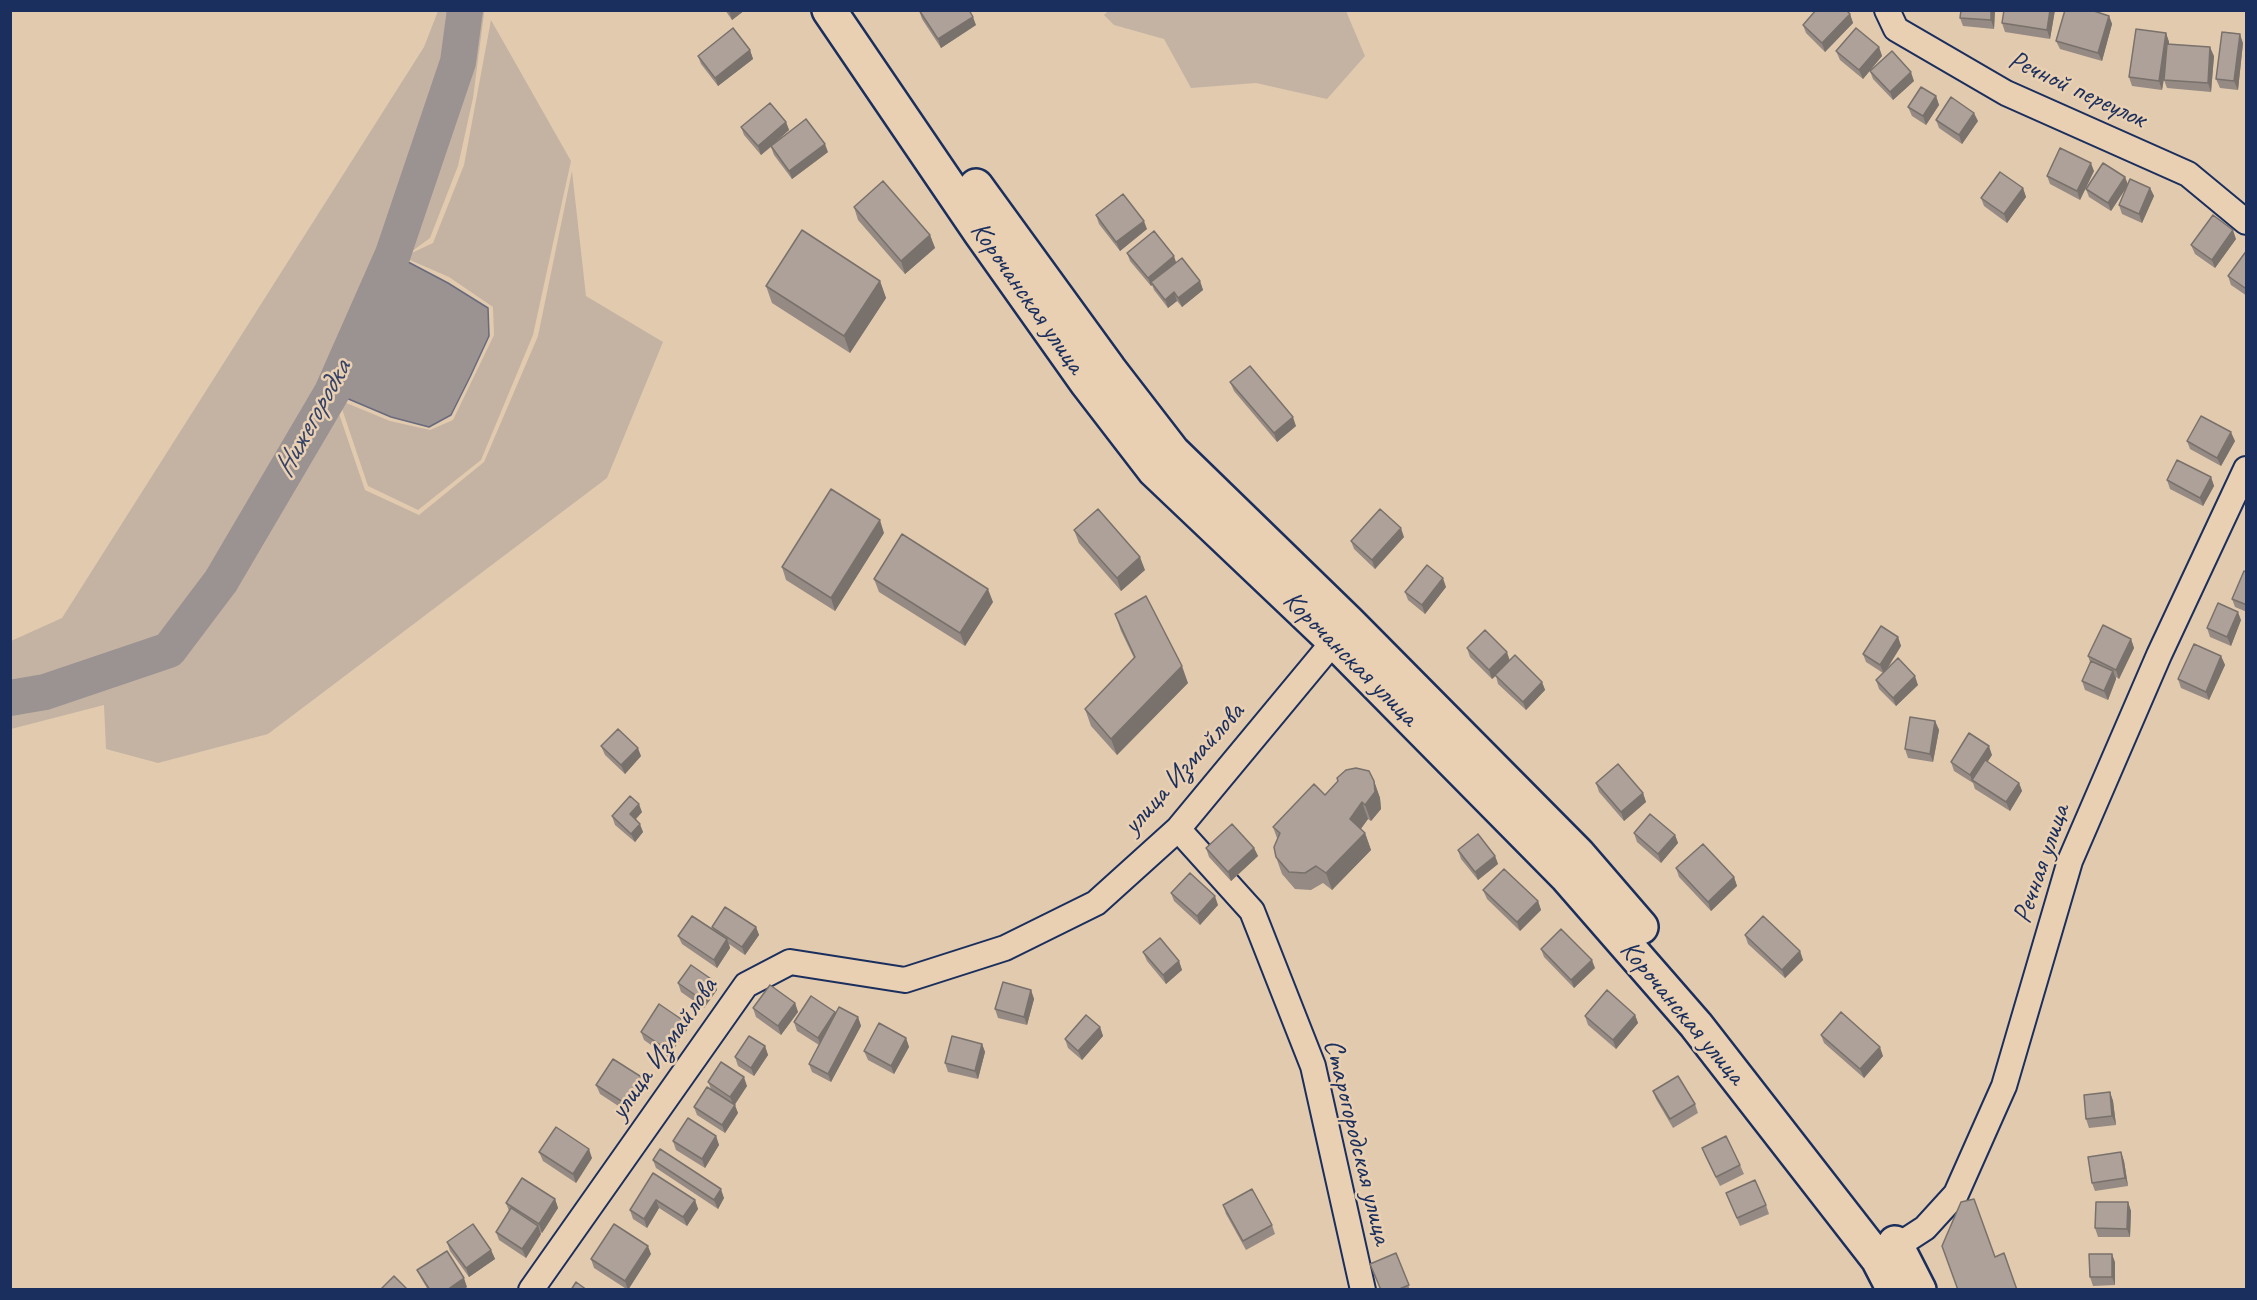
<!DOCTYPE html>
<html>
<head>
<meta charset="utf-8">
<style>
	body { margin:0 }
	#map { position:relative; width:2257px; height:1300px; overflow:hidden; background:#e2caaf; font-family:Caveat,sans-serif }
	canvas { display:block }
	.frame { position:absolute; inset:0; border:12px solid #1b2f5e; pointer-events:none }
</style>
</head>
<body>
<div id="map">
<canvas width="2257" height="1300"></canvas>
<div class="frame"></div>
</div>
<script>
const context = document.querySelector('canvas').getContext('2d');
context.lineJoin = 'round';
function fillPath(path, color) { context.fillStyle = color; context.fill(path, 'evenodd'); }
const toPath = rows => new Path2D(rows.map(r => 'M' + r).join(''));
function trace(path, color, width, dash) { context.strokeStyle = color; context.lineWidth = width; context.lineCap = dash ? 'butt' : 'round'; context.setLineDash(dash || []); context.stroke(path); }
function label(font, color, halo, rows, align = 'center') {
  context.font = font + ' Caveat,sans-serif'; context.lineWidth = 5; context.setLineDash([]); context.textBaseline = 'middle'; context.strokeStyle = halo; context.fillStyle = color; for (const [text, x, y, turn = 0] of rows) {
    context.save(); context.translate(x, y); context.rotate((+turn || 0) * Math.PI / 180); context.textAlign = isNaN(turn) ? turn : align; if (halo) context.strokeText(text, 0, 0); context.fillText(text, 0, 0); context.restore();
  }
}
fillPath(toPath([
	[1109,10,1346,11,1365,56,1327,99,1256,83,1191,88,1164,39,1114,25,1104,15],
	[438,11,484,11,484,14,473,98,458,166,430,238,411,252,388,252,328,387,212,584,166,646,41,687,11,693,11,641,62,618,424,47],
	[491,20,571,161,533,335,481,460,418,510,368,486,339,400,390,421,430,430,453,420,494,335,493,307,449,277,403,257,433,243,464,165],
	[572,171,586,296,663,342,607,478,268,734,158,763,106,749,104,705,11,729,11,703,45,696,171,653,226,584,334,399,365,490,419,515,484,462,538,336]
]), '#c4b3a3');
const water = toPath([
	[393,254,448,283,488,308,489,336,470,377,451,415,429,427,391,417,332,392,393,254]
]);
fillPath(water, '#9b9292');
trace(water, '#686a7d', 1.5);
trace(toPath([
	[10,698,45,692,169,650,221,581,332,392,393,254,458,62,465,10]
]), '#9b9292', 36);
const minor = toPath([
	[1887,10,1896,29,2006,93,2188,174,2246,222],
	[1178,829,1252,911,1313,1066,1363,1290],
	[1885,1254,1925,1228,1956,1194,2004,1086,2070,861,2159,655,2246,469],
	[531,1290,746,985,790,962,905,980,1005,948,1096,903,1178,829,1344,629]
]);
const primary = toPath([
	[829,10,980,232,1087,383,1154,470,1334,641,1567,877,1696,1025,1878,1259,1894,1290],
	[976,186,1109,369,1173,452,1349,623,1578,854,1641,927],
	[1895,1243,1919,1290]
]);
trace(minor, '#1b2f5e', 28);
trace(primary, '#1b2f5e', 38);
trace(minor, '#ead0b2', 24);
trace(primary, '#ead0b2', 33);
fillPath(toPath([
	[725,10,745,10,732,20],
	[919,10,976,25,941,48,922,19],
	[1995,10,1994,29,1963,26,1960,18],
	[2004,10,2055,10,2050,39,2005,32,2002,23],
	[1850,14,1853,23,1825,52,1806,33,1803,25],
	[2109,16,2112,24,2102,61,2060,49,2056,41],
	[2166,33,2169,42,2169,44,2214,56,2211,92,2167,88,2164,80,2162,90,2132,86,2129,77],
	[2243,43,2238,90,2220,88,2216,79],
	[1879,47,1882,56,1863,79,1840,60,1836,51],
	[750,50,753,59,718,86,701,64,698,56],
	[1870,71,1914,81,1893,100,1873,79],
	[1936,96,1939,105,1926,125,1912,116,1908,107],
	[1936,120,1978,121,1962,144,1939,128],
	[786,122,789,130,774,144,828,152,792,179,774,155,771,147,761,155,744,135,741,127],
	[2094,171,2080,200,2050,184,2047,176],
	[2125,177,2128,185,2150,188,2154,196,2142,223,2122,214,2119,205,2126,188,2111,211,2089,197,2086,189],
	[2023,188,2026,197,2007,223,1984,206,1981,198],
	[854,207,930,235,935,248,905,274,858,220],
	[1096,215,1147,229,1120,251,1099,224],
	[2236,239,2215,268,2195,254,2191,245],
	[2247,250,2247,296,2231,285,2228,276],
	[1127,253,1176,262,1200,281,1203,290,1182,307,1177,301,1168,308,1154,290,1152,285,1151,286,1130,261],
	[880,281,886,298,850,353,772,303,766,286],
	[1230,382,1296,426,1277,442,1234,391],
	[2187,441,2235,441,2221,466,2190,449],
	[2211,477,2214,486,2203,506,2170,489,2167,480],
	[1074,530,1145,570,1121,591,1079,543],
	[884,533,835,611,786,580,782,567],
	[1404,537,1375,569,1354,549,1351,541],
	[2247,572,2247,612,2235,607,2232,599],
	[874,579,993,602,965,646,879,592],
	[1446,587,1425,614,1408,600,1405,592],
	[1115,614,1188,683,1117,755,1091,726,1085,709,1134,658,1121,631],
	[2241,620,2231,646,2210,637,2207,628],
	[1898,637,1901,646,1885,671,1918,685,1896,706,1879,689,1876,680,1883,673,1866,662,1863,654],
	[2131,639,2134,648,2119,679,2116,677,2116,679,2108,700,2085,690,2082,681,2090,662,2088,656],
	[1467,648,1510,660,1542,682,1545,690,1526,710,1498,684,1496,676,1492,679,1470,657],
	[2221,656,2225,665,2209,700,2181,688,2178,679],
	[1935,721,1939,730,1933,762,1908,758,1905,749],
	[601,746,641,756,625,774,605,755],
	[1992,755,1987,762,2019,783,2022,791,2010,811,1975,789,1973,783,1954,771,1951,762],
	[1374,781,1380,798,1381,809,1371,821,1368,819,1361,829,1365,833,1371,850,1332,890,1323,883,1311,890,1295,889,1282,874,1276,857,1277,838,1273,827,1325,795],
	[1596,783,1643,793,1646,802,1624,821,1599,792],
	[642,812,636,819,643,832,635,842,615,825,612,816],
	[1634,833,1675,835,1678,843,1661,863,1637,842],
	[1206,848,1254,848,1258,856,1231,881,1209,857],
	[1458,850,1495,856,1498,864,1478,880,1461,859],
	[1676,868,1734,877,1737,886,1711,911,1679,877],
	[1483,890,1538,901,1541,910,1520,931,1487,899],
	[1171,893,1218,905,1200,925,1174,901],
	[712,927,756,927,759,935,745,955,729,944,730,948,717,968,682,944,678,936,713,930],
	[1745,935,1800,951,1803,960,1785,978,1748,944],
	[1541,949,1595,968,1574,988,1544,957],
	[1143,952,1179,961,1182,970,1166,984,1147,961],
	[678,983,717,990,704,1008,681,992],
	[1031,990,1034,999,1027,1025,998,1018,995,1009],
	[795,1003,798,1012,781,1035,756,1017,753,1008],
	[835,1012,836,1014,858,1017,861,1026,831,1082,812,1072,809,1064,819,1045,797,1031,794,1022],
	[1635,1015,1638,1023,1616,1049,1588,1025,1585,1016],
	[684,1021,687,1030,668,1057,644,1040,641,1032],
	[1100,1027,1103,1036,1082,1060,1068,1048,1065,1039],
	[1821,1035,1883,1056,1864,1078,1824,1043],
	[906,1038,909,1047,894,1074,868,1060,864,1051],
	[982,1044,985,1052,978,1079,948,1072,945,1063],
	[765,1046,768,1055,754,1076,738,1066,735,1057],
	[708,1082,747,1086,734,1105,738,1113,725,1133,697,1115,694,1107,711,1089],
	[596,1085,646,1087,629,1113,600,1094],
	[1653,1091,1695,1104,1698,1113,1673,1128,1656,1099],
	[2110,1092,2113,1101,2116,1125,2089,1128,2086,1119],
	[716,1136,719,1145,705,1168,676,1150,673,1141],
	[1702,1148,1740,1165,1744,1174,1720,1186,1705,1156],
	[539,1152,592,1158,576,1183,543,1161],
	[2121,1152,2124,1161,2128,1186,2095,1191,2092,1183],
	[653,1160,724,1198,718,1209,656,1168],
	[653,1173,695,1200,698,1209,687,1226,659,1208,647,1228,633,1219,630,1210],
	[1726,1193,1766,1205,1769,1214,1740,1226],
	[555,1199,558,1208,542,1233,540,1232,541,1234,526,1258,499,1240,496,1232,509,1211,506,1203],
	[2128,1202,2131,1211,2130,1237,2098,1237,2095,1228],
	[1223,1205,1272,1225,1275,1234,1246,1250,1226,1214],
	[447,1242,491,1250,495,1259,469,1277,450,1251],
	[1396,1253,1410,1290,1380,1290],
	[651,1254,628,1290,594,1268,591,1259],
	[2115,1262,2115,1285,2093,1286,2090,1277],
	[417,1270,467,1287,463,1290,428,1290,421,1278]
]), '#958a84');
fillPath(toPath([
	[730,10,745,10,732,20,729,11],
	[1991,10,1995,10,1994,29,1991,20],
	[2050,10,2055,10,2050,39,2047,30],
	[1850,14,1853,23,1825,52,1822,43],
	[2109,16,2112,24,2102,61,2098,53],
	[973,17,976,25,941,48,938,39],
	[2166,33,2169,42,2162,90,2159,81],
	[2240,34,2243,43,2238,90,2234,81],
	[1879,47,1882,56,1863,79,1859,70],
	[2210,47,2214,56,2211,92,2208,83],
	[750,50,753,59,718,86,715,78],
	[1911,72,1914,81,1893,100,1890,92],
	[1936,96,1939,105,1926,125,1923,116],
	[1974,113,1978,121,1962,144,1959,135],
	[786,122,789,130,761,155,758,146],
	[825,144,828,152,792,179,789,171],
	[2091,163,2094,171,2080,200,2077,191],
	[2125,177,2128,185,2111,211,2108,203],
	[2023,188,2026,197,2007,223,2004,214],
	[2150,188,2154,196,2142,223,2139,214],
	[1144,221,1147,229,1120,251,1116,242],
	[2233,230,2236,239,2215,268,2212,260],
	[930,235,935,248,905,274,901,261],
	[1174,256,1177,265,1151,282,1152,285,1151,286,1148,278],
	[880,281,886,298,850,353,844,336],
	[1200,281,1203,290,1182,307,1178,298],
	[1174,292,1177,301,1168,308,1165,300],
	[1293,417,1296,426,1277,442,1274,433],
	[2231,432,2235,441,2221,466,2217,458],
	[2211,477,2214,486,2203,506,2200,498],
	[880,520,884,533,835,611,831,598],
	[1401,528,1404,537,1375,569,1372,560],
	[1140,557,1145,570,1121,591,1117,578],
	[1443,578,1446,587,1425,614,1422,605],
	[988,589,993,602,965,646,960,633],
	[2238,612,2241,620,2231,646,2227,637],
	[1898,637,1901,646,1884,674,1880,665],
	[2131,639,2134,648,2119,679,2116,670],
	[1507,652,1510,661,1492,679,1489,670],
	[2221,656,2225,665,2209,700,2206,692],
	[1182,666,1188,683,1117,755,1111,739],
	[2113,671,2116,679,2108,700,2104,691],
	[1915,676,1918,685,1896,706,1893,698],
	[1542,682,1545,690,1526,710,1523,702],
	[1935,721,1939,730,1933,762,1930,754],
	[1989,746,1992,755,1975,782,1972,780,1970,775],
	[638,748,641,756,625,774,621,765],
	[1374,781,1380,798,1381,809,1371,821,1365,805],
	[2019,783,2022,791,2010,811,2006,802],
	[1643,793,1646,802,1624,821,1621,812],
	[1362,802,1368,819,1356,835,1350,819],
	[639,804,642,812,633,822,630,814],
	[640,824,643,832,635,842,631,834],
	[1365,833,1371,850,1332,890,1326,873],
	[1675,835,1678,843,1661,863,1658,854],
	[1254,848,1258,856,1231,881,1228,872],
	[1495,856,1498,864,1478,880,1475,872],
	[1734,877,1737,886,1711,911,1708,902],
	[1215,896,1218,905,1200,925,1197,916],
	[1538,901,1541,910,1520,931,1517,922],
	[756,927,759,935,745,955,742,947],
	[727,939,730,948,717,968,714,960],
	[1800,951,1803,960,1785,978,1782,970],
	[1592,960,1595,968,1574,988,1571,980],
	[1179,961,1182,970,1166,984,1163,975],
	[714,981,717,990,704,1008,701,999],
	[1031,990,1034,999,1027,1025,1024,1017],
	[795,1003,798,1012,781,1035,778,1026],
	[835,1012,838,1020,821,1046,818,1038],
	[1635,1015,1638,1023,1616,1049,1613,1040],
	[858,1017,861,1026,831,1082,828,1074],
	[684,1021,687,1030,668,1057,665,1048],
	[1100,1027,1103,1036,1082,1060,1078,1051],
	[906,1038,909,1047,894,1074,891,1066],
	[982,1044,985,1052,978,1079,975,1071],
	[765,1046,768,1055,754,1076,751,1068],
	[1880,1047,1883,1056,1864,1078,1860,1069],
	[744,1077,747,1086,734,1106,730,1097],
	[643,1078,646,1087,629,1113,626,1104],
	[2110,1092,2113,1101,2116,1125,2112,1116],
	[735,1105,738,1113,725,1133,722,1125],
	[716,1136,719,1145,705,1168,702,1159],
	[589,1149,592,1158,576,1183,573,1174],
	[2121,1152,2124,1161,2128,1186,2125,1178],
	[721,1189,724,1198,718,1209,714,1200],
	[555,1199,558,1208,542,1233,539,1224],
	[656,1200,659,1208,647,1228,644,1219],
	[695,1200,698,1209,687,1226,683,1217],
	[2128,1202,2131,1211,2130,1237,2127,1229],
	[538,1226,541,1234,526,1258,522,1249],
	[648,1246,651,1254,628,1290,625,1281],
	[491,1250,495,1259,469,1277,466,1268],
	[2112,1254,2115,1262,2115,1285,2112,1277],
	[464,1278,467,1287,463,1290,447,1290]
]), '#79716b');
const building = toPath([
	[919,10,969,10,973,17,938,39,919,10],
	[1816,10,1846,10,1850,14,1822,43,1803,25,1816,10],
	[1961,10,1991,10,1991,20,1960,18,1961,10],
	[2004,10,2050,10,2047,30,2002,23,2004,10],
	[2065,10,2091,10,2109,16,2098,53,2056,41,2065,10],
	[733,28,750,50,715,78,698,56,733,28],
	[1856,28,1879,47,1859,70,1836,51,1856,28],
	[2136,29,2166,33,2159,81,2129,77,2136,29],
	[2222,32,2240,34,2234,81,2216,79,2222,32],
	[2167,44,2210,47,2208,83,2164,80,2167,44],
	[1892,51,1911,72,1890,92,1870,71,1892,51],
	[1921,87,1936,96,1923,116,1908,107,1921,87],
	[1951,97,1974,113,1959,135,1936,120,1951,97],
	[770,103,786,122,758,146,741,127,770,103],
	[806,119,825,144,789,171,771,146,806,119],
	[2060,148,2091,163,2077,191,2047,176,2060,148],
	[2103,163,2125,177,2108,203,2086,189,2103,163],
	[2000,172,2023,188,2004,214,1981,198,2000,172],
	[2130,179,2150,188,2139,214,2119,205,2130,179],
	[883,181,930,235,901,261,854,207,883,181],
	[1123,194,1144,221,1116,242,1096,215,1123,194],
	[2213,215,2233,230,2212,260,2191,245,2213,215],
	[802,230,880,281,844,336,766,286,802,230],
	[1154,231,1174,256,1148,278,1127,253,1154,231],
	[2247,250,2247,285,2245,288,2228,276,2247,250],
	[1182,258,1200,281,1178,298,1174,292,1165,300,1151,282,1182,258],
	[1250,366,1293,417,1274,433,1230,382,1250,366],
	[2201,416,2231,432,2217,458,2187,441,2201,416],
	[2177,460,2211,477,2200,498,2167,480,2177,460],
	[831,489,880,520,831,598,782,567,831,489],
	[1098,509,1140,557,1117,578,1074,530,1098,509],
	[1380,509,1401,528,1372,560,1351,541,1380,509],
	[902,534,988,589,960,633,874,579,902,534],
	[1427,565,1443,578,1422,605,1405,592,1427,565],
	[2244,571,2247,572,2247,605,2232,599,2244,571],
	[1146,596,1182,666,1111,739,1085,709,1135,657,1115,614,1146,596],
	[2218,603,2238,612,2227,637,2207,628,2218,603],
	[2103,625,2131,639,2116,670,2088,656,2103,625],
	[1881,626,1898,637,1880,665,1863,654,1881,626],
	[1485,630,1507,652,1489,670,1467,648,1485,630],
	[2194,644,2221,656,2206,692,2178,679,2194,644],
	[1515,655,1542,682,1523,702,1495,675,1515,655],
	[1898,658,1915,676,1893,698,1876,680,1898,658],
	[2091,661,2113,671,2104,691,2082,681,2091,661],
	[1910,717,1935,721,1930,754,1905,749,1910,717],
	[618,729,638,748,621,765,601,746,618,729],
	[1969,733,1989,746,1970,775,1951,762,1969,733],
	[1985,760,2019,783,2006,802,1972,780,1985,760],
	[1618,764,1643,793,1621,812,1596,783,1618,764],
	[1356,768,1369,771,1374,781,1375,792,1365,805,1362,802,1350,819,1365,833,1326,873,1316,866,1305,873,1289,872,1276,857,1274,847,1280,833,1273,827,1314,784,1325,795,1338,781,1337,778,1346,770,1356,768],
	[630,796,639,804,630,814,640,824,631,834,612,816,630,796],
	[1650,814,1675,835,1658,854,1634,833,1650,814],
	[1232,824,1254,848,1228,872,1206,848,1232,824],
	[1478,834,1495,856,1475,872,1458,850,1478,834],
	[1703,844,1734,877,1708,902,1676,868,1703,844],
	[1504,869,1538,901,1517,922,1483,890,1504,869],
	[1190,873,1215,896,1197,916,1171,893,1190,873],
	[725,907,756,927,742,947,712,927,725,907],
	[692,916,727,939,714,960,678,936,692,916],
	[1763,916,1800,951,1782,970,1745,935,1763,916],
	[1561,929,1592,960,1571,980,1541,949,1561,929],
	[1160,938,1179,961,1163,975,1143,952,1160,938],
	[691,965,714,981,701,999,678,983,691,965],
	[1003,982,1031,990,1024,1017,995,1009,1003,982],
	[770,985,795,1003,778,1026,753,1008,770,985],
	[1607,990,1635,1015,1613,1040,1585,1016,1607,990],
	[811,996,835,1012,818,1038,794,1022,811,996],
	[659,1004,684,1021,665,1048,641,1032,659,1004],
	[839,1007,858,1017,828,1074,809,1064,839,1007],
	[1841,1012,1880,1047,1860,1069,1821,1035,1841,1012],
	[1086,1015,1100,1027,1078,1051,1065,1039,1086,1015],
	[879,1023,906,1038,891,1066,864,1051,879,1023],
	[749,1036,765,1046,751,1068,735,1057,749,1036],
	[952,1036,982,1044,975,1071,945,1063,952,1036],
	[613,1059,643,1078,626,1104,596,1085,613,1059],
	[721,1062,744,1077,730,1097,708,1082,721,1062],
	[1678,1076,1695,1104,1670,1119,1653,1091,1678,1076],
	[707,1087,735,1105,722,1125,694,1107,707,1087],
	[2110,1092,2112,1116,2086,1119,2084,1095,2110,1092],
	[688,1118,716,1136,702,1159,673,1141,688,1118],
	[556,1127,589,1149,573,1174,539,1152,556,1127],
	[1726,1136,1740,1165,1716,1177,1702,1148,1726,1136],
	[660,1149,721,1189,714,1200,653,1160,660,1149],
	[2121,1152,2125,1178,2092,1183,2088,1157,2121,1152],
	[653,1173,695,1200,683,1217,656,1200,644,1219,630,1210,653,1173],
	[522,1178,555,1199,539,1224,506,1203,522,1178],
	[1755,1180,1766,1205,1737,1218,1726,1193,1755,1180],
	[1252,1189,1272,1225,1243,1241,1223,1205,1252,1189],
	[1974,1199,1995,1257,2004,1253,2017,1290,1958,1290,1942,1246,1961,1202,1974,1199],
	[2096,1202,2128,1202,2127,1229,2095,1228,2096,1202],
	[511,1208,538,1226,522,1249,496,1232,511,1208],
	[473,1224,491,1250,466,1268,447,1242,473,1224],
	[614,1224,648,1246,625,1281,591,1259,614,1224],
	[447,1251,464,1278,447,1290,430,1290,417,1270,447,1251],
	[1396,1253,1409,1285,1397,1290,1381,1290,1370,1264,1396,1253],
	[2089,1254,2112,1254,2112,1277,2090,1277,2089,1254],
	[394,1276,408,1290,380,1290,394,1276],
	[576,1282,587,1290,571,1290,576,1282]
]);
fillPath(building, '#ada199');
trace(building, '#79716b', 1.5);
label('28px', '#1b2f5e', '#ead0b2', [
	["Речной переулок",2077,90,25],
	["Корочанская улица",1027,298,55],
	["Корочанская улица",1350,659,45],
	["улица Измайлова",1184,769,-48],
	["Речная улица",2042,864,-71],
	["Корочанская улица",1682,1013,50],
	["улица Измайлова",664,1049,-55],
	["Старогородская улица",1357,1142,76]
]);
label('italic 30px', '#354368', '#ead0b2', [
	["Нижегородка",313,419,-61]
]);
</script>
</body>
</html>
